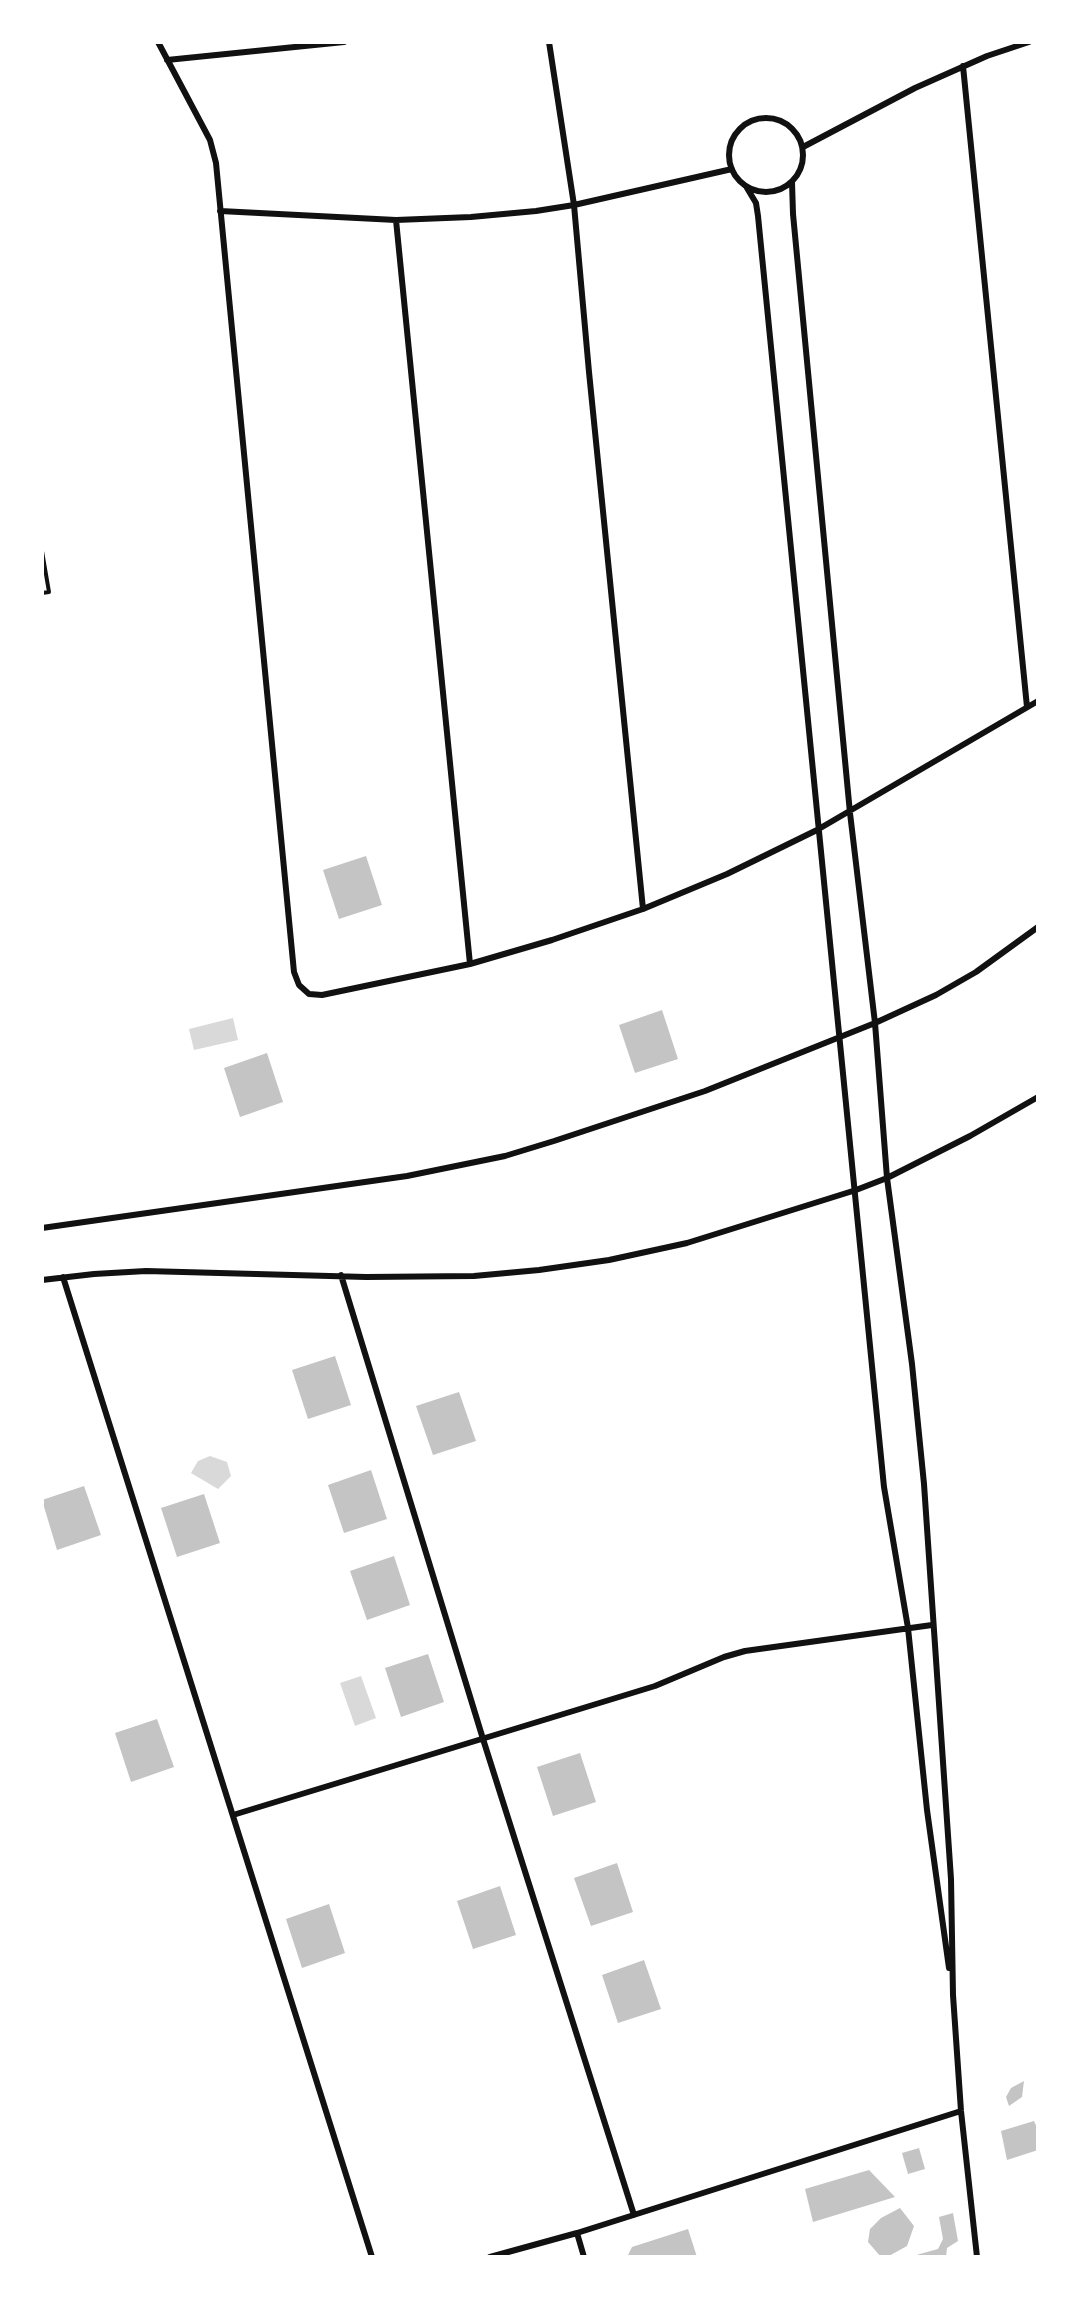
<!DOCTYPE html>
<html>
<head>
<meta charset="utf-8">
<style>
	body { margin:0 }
	#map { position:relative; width:1080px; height:2299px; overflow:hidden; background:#fff; font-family:"Source Sans 3",sans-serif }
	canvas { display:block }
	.frame { position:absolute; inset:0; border:44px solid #fff; pointer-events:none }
</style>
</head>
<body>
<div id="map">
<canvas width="1080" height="2299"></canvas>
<div class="frame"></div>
</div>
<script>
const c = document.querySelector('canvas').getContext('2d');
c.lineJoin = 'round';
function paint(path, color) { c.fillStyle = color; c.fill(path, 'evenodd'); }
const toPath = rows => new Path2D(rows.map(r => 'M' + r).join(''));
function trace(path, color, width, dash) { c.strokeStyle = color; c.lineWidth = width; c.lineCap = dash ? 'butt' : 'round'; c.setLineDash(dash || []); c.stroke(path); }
const water = toPath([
	[233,1018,238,1040,194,1050,189,1029],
	[210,1456,227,1462,231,1476,218,1489,191,1473,198,1461],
	[361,1676,376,1718,355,1726,340,1683]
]);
const building = toPath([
	[366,856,382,905,339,919,323,870],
	[662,1010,678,1059,635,1073,619,1025],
	[267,1053,283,1102,240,1117,224,1068],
	[335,1356,351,1405,308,1419,292,1370],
	[459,1392,476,1441,433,1455,416,1406],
	[371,1470,387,1519,344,1533,328,1485],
	[84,1486,101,1535,57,1550,42,1500],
	[204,1494,220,1543,177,1557,161,1508],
	[394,1556,410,1605,367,1620,350,1571],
	[428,1654,444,1702,401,1717,385,1668],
	[157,1719,174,1767,131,1782,115,1733],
	[580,1753,596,1802,553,1816,537,1767],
	[617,1863,633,1912,591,1926,574,1878],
	[500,1886,516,1935,473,1949,457,1901],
	[329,1904,345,1953,302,1968,286,1919],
	[644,1960,661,2009,618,2023,602,1975],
	[1024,2081,1022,2097,1009,2106,1006,2097,1011,2088],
	[1034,2121,1038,2130,1038,2150,1007,2160,1001,2131],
	[919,2148,925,2169,908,2174,902,2153],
	[869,2170,895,2197,813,2222,805,2189],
	[900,2208,914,2226,907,2246,887,2257,881,2257,868,2242,870,2229,881,2218],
	[953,2213,958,2241,947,2248,946,2257,909,2257,938,2249,943,2239,939,2217],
	[688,2229,697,2257,627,2257,632,2247]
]);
const service = toPath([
	[42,551,49,592,42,593]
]);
const minor = toPath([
	[158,42,210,140,216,163,294,972,299,985,309,994,322,995,470,964,552,940,643,909,727,874,817,830,1038,701],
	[549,42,574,205,589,372,643,909],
	[167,60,344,42],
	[963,66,1027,707],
	'729 155a37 37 0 1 1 74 0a37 37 0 1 1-74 0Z',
	[803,147,915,88,987,56,1029,42],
	[792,182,793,214,850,813,875,1023,887,1178,912,1364,924,1484,951,1879,953,1995,961,2111,977,2257],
	[747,188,756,203,758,216,884,1487,908,1628,927,1810,949,1968],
	[220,211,396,220,471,217,536,211,574,205,732,169],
	[396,220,470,964],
	[42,1228,407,1176,505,1156,554,1141,705,1091,875,1023,936,995,976,972,1038,927],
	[341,1275,483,1739,634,2215],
	[63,1277,372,2257],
	[42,1280,94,1274,146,1271,366,1277,474,1276,539,1270,609,1260,687,1243,856,1190,887,1178,970,1136,1038,1097],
	[233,1815,655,1686,724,1657,745,1651,932,1625],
	[577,2233,584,2257],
	[490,2257,577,2233,961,2111]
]);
paint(water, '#d9d9d9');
paint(building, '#c4c4c4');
trace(service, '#111', 4);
trace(minor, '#111', 6);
</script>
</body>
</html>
